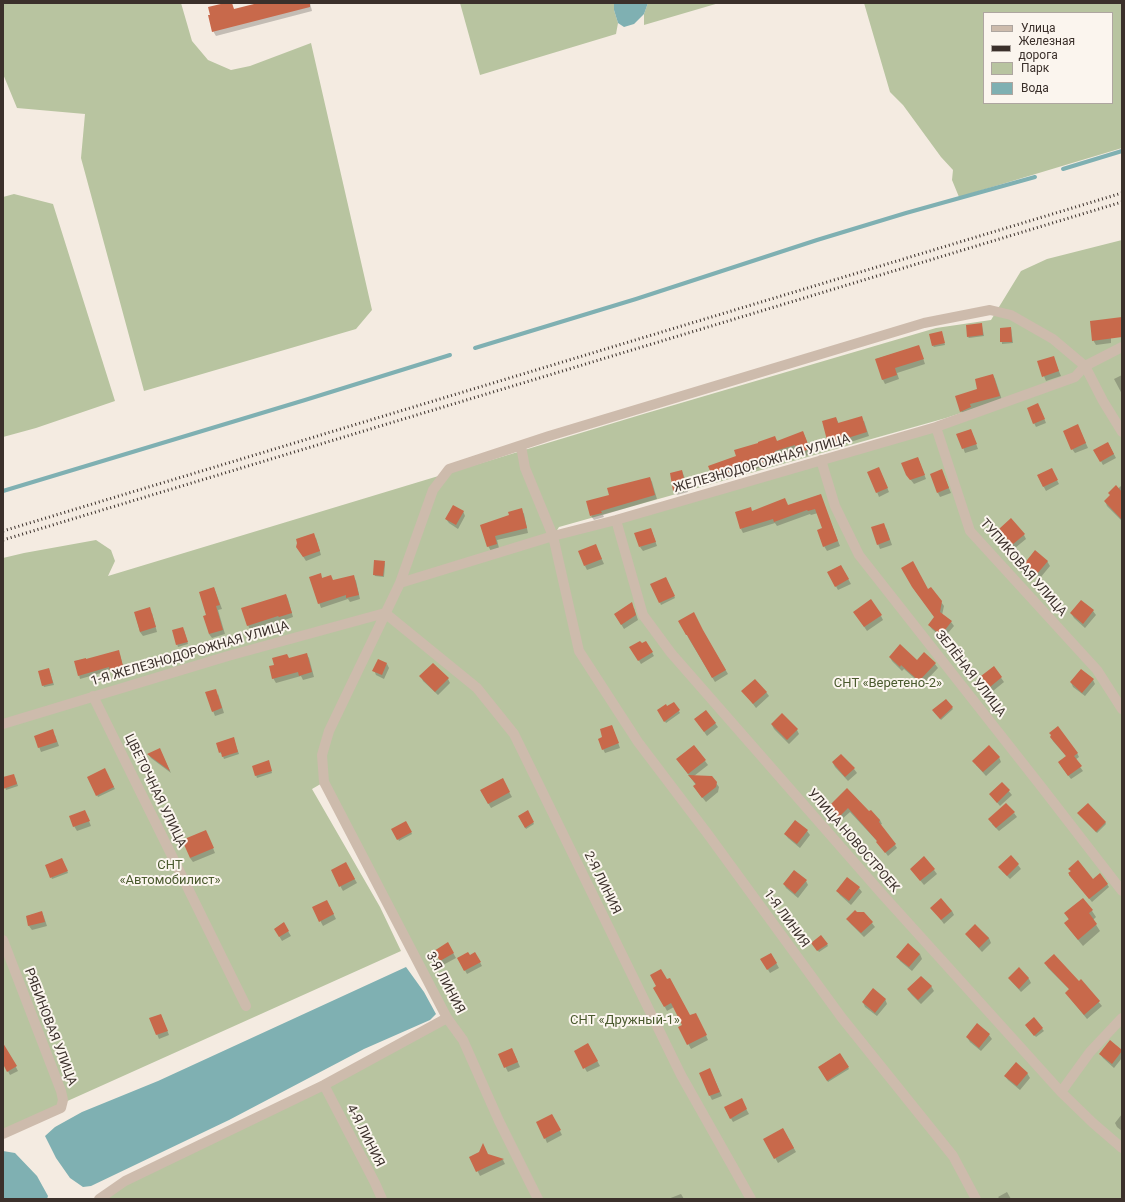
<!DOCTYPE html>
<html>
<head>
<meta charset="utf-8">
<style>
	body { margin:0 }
	#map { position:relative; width:1125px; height:1202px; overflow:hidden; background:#f4ebe1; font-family:Roboto,sans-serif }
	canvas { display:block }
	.frame { position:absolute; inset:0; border:4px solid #3b302b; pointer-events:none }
	.legend { position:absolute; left:983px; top:12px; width:130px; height:92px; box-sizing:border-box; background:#fbf5ee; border:1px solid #aea6a0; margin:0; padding:5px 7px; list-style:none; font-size:12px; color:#3b302b }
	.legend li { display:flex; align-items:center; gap:8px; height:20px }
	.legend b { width:20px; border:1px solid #aea6a0 }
</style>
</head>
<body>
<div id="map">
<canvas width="1125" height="1202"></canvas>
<div class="frame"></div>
<ul class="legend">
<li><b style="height:5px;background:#cdbbac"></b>Улица</li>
<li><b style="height:5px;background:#3b302b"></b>Железная дорога</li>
<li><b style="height:11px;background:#b8c4a0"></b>Парк</li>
<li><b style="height:11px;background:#7fb0b2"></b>Вода</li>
</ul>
</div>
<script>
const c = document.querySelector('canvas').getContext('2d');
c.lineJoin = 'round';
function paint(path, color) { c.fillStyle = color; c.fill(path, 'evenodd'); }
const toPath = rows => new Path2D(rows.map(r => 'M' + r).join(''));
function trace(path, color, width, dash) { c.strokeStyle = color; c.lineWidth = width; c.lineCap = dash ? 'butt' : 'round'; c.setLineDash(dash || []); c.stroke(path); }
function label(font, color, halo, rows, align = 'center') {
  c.font = font + ' Roboto,sans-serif'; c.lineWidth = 4; c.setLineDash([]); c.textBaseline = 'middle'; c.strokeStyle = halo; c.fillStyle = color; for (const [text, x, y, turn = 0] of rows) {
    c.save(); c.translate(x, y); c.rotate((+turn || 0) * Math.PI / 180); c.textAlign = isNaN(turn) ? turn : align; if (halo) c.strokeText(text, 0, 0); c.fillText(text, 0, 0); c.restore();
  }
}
const green = toPath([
	[3,3,181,3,192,41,208,60,231,70,250,66,311,43,372,310,356,329,144,391,81,158,85,114,17,108,3,74],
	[460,3,614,3,614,10,618,23,616,34,480,75],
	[648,3,719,3,644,25,644,14],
	[864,3,1122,3,1122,148,959,197,952,180,953,170,941,157,903,105,890,92],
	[984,13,1112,13,1112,103,984,103],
	[14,194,53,204,115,401,36,428,3,437,3,197],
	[1122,240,1122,1199,99,1199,447,1018,324,782,312,789,380,907,401,951,3,1130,3,558,24,553,96,540,111,550,115,561,108,576,640,415,936,328,991,320,1021,271,1047,259],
	[1072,376,936,427,554,535,559,527,946,418]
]);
const water = toPath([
	[614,3,648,3,644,14,634,24,624,27,618,23,614,10],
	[406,967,424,992,436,1014,430,1020,364,1049,229,1120,91,1186,83,1187,70,1178,56,1158,45,1136,55,1127,82,1112,158,1081],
	[3,1151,15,1153,37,1176,48,1196,47,1199,3,1199]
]);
const shadow = toPath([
	[229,3,231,3,234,10,262,3,310,3,312,11,216,36,213,31],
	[1122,318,1122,335,1111,338,1111,343,1096,345,1093,340],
	[982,326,984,336,969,338,968,337],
	[1011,328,1013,343,1002,344,1001,329],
	[942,334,945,345,934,347,933,346],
	[919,346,925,364,897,373,899,379,885,384,883,380,876,359],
	[1053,357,1061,376,1046,381,1038,362],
	[993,375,995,379,1002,400,963,415,961,411,979,389],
	[1122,375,1122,394,1114,379],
	[1040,408,1046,423,1036,427,1034,423],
	[836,418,839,424,864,421,869,436,832,448,829,444,823,422],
	[971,430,978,449,965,453,958,434],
	[1080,430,1088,448,1075,453,1072,449],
	[803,432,812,454,801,457,798,449,777,456,779,462,767,466,742,472,716,481,713,477,777,442],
	[1108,443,1116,458,1103,465,1095,450],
	[918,458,926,479,914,484,907,475],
	[1051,469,1059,484,1046,491,1038,476],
	[682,471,684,476,688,492,677,495,674,490],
	[942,471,951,493,940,497,938,493],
	[881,473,889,492,879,497,877,492],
	[650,478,652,482,657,499,603,515,604,517,594,520,591,516],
	[1122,485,1122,521,1107,506,1105,501],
	[820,495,840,546,827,551,824,546,824,529,818,513,811,515,810,514,777,526,775,523,743,533,741,529,752,512,788,506],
	[521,510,524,514,528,533,497,540,499,548,491,551,488,546,482,525,511,516],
	[463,511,465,516,458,529,449,523,446,519],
	[886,528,892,545,880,549,878,544],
	[651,529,657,546,643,551,640,547],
	[1000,529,1024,535,1026,539,1015,548],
	[316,538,321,555,306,561,297,547],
	[596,546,604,564,587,570,585,566],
	[1047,561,1050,566,1040,578,1028,568,1025,564],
	[384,562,385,564,384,577,375,576,374,574],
	[841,566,851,584,838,590,828,572],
	[902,568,941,602,944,606,942,615,951,622,954,626,943,639,932,629,929,625,935,617,916,592],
	[320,575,323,579,334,581,353,576,356,581,360,599,350,602,348,599,321,608,310,578],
	[666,578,675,598,661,605,652,584],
	[214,588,216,593,222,609,218,610,225,634,212,638,209,634,207,616],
	[286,595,288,599,293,617,282,621,281,620,250,630,248,625],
	[634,608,638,620,624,629,615,614],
	[1093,611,1096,615,1085,628,1074,618,1071,613],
	[135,613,152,613,157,632,143,636,140,632],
	[857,616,881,616,883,620,867,631],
	[680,621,705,635,728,674,715,682,689,639],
	[184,630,188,644,178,647,173,631],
	[646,642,654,656,641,664,631,647,642,645],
	[306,654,309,658,314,677,303,680,301,676,276,683,273,678,289,659],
	[924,654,935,664,938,668,922,685,904,669,902,671,892,661,890,657,917,661],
	[120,655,124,670,113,672,111,670,80,679,79,675,86,660],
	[387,664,389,668,384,679,376,675,374,670],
	[994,668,1004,682,993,691,985,681],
	[49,669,54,685,44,687,43,685],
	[421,676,448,679,450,683,438,695,423,681],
	[1093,680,1095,684,1085,696,1073,687,1071,682],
	[743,691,766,692,769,696,756,708],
	[218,694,224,713,215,716,213,711],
	[946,700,953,709,941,720,934,712],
	[674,703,680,713,666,723,658,710,667,708],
	[698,723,715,723,718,727,707,736],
	[772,725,797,730,799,734,789,744,774,729],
	[612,726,620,748,605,753,603,749,604,738],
	[55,735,59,746,41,752,35,736],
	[1052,736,1077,753,1079,757,1075,760,1083,771,1071,779,1061,766,1067,757,1053,741,1051,737],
	[234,740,239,754,224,759,222,754,221,754,220,752],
	[148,754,162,754,171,773,151,758],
	[999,757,1001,762,986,776,976,765],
	[677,759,705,761,708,765,694,776,716,783,719,787,718,792,706,802,697,791,696,785],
	[269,763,272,773,257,778,253,767],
	[833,763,854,769,857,773,848,781,835,767],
	[105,770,115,789,98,797,88,778],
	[15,777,18,786,6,790,3,782,3,779],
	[502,779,512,797,491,808,481,791],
	[1002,783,1012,795,1000,806,990,794],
	[847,790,869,812,880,820,882,824,880,825,895,845,897,848,888,856,878,842,850,812,841,820,832,811,830,807],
	[527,812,534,824,526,829,519,816],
	[1014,813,1017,817,999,831,992,824],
	[1080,815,1105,822,1106,824,1097,833],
	[87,816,91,826,77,831,74,826],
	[406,822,412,834,399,841,393,829],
	[795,822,807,831,810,835,800,848,788,838,785,834],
	[208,836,215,853,193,862,190,858],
	[63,861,68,873,52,879,46,865],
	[346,864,357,883,343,891,332,871],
	[1018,865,1021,869,1010,879,1002,871],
	[911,869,934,870,937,874,924,885],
	[1070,869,1093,880,1107,884,1109,887,1092,902,1072,878,1070,875,1071,872],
	[806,881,808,885,798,898,786,888,784,884],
	[859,888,862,892,851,905,840,895,837,891],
	[1083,899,1092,911,1096,917,1093,920,1100,931,1083,946,1070,930,1066,923,1069,920,1065,913],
	[329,905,336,919,323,926,313,907],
	[932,908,952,911,954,915,944,924],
	[42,912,44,917,47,926,32,930,29,926,27,916],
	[857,913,864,913,875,927,864,937,850,923,847,919],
	[283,923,291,936,282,941,275,929],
	[975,925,989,938,991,943,982,952,969,938,966,934],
	[821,936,828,946,819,952,812,943],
	[448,944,456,958,443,965,435,951],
	[475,953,482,966,467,974,458,958,470,956],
	[771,954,779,968,770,973,762,960],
	[920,954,922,959,912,971,900,961,898,957],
	[1045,963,1079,982,1081,981,1102,1006,1087,1019,1069,997,1070,990,1048,968],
	[1019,969,1029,979,1031,983,1021,992,1012,982,1009,978],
	[931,986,934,991,921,1004,911,994,908,990],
	[655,988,690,1017,698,1018,708,1040,691,1049,679,1027,683,1025,674,1007,667,1011],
	[885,999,887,1004,877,1016,865,1007,863,1002],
	[161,1015,169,1035,159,1039,151,1019],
	[1034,1019,1044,1031,1036,1037,1027,1027],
	[989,1035,992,1039,981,1051,970,1042,967,1037],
	[588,1044,600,1066,587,1072,575,1051],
	[1122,1051,1122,1058,1114,1068,1103,1058,1100,1054],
	[514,1053,520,1067,508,1072,499,1055],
	[840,1054,849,1069,828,1082,819,1067],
	[10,1056,18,1071,10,1075,3,1062,3,1060],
	[1027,1073,1030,1078,1020,1090,1008,1080,1005,1076],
	[712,1074,722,1096,712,1100,710,1096],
	[741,1100,749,1114,733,1122,725,1108],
	[1122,1114,1122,1131,1117,1127,1115,1123],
	[552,1115,562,1135,547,1143,545,1138],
	[783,1129,796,1152,778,1163,765,1140],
	[488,1155,503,1160,505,1164,480,1176,471,1158],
	[1007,1192,1011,1199,1000,1199,998,1197],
	[681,1194,684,1199,668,1199]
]);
const stream = toPath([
	[1063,169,1122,151],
	[475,348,636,299,817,240,906,213,1035,177],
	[3,491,305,400,450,355]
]);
const building = toPath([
	[225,3,232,3,234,9,258,3,310,3,310,7,212,32,208,15,210,15,208,7],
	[1122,317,1122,337,1092,341,1090,321],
	[982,323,983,335,967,337,966,325],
	[1011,327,1012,342,1000,342,1000,328],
	[942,331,945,343,932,346,929,334],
	[919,345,924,359,895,368,897,375,882,380,875,359],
	[1054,356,1059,371,1042,377,1037,361],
	[993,374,1000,396,970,404,971,407,960,412,955,396,977,389,975,379],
	[1038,403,1045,419,1033,424,1027,408],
	[862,416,867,432,828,444,822,421,836,417,838,423],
	[1078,424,1086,443,1071,450,1063,431],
	[971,429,977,444,962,449,956,434],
	[803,431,810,449,798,453,795,445,775,451,777,458,764,462,739,468,713,478,708,466,736,456,734,450,758,443,758,442,775,436,777,441],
	[1108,442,1114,454,1100,462,1093,450],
	[918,457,925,475,910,480,906,475,901,463],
	[879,467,888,488,876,493,867,472],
	[1052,468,1058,480,1043,487,1037,475],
	[942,469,949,488,937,493,930,474],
	[682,470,686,488,673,491,670,473],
	[650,477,655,495,601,511,602,513,590,516,586,501,609,495,607,488],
	[1116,485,1122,492,1122,520,1104,501,1110,495,1108,493],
	[821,494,838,541,823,547,817,530,822,528,815,509,808,511,807,510,774,522,773,519,740,529,735,512,751,507,752,511,785,498,788,505],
	[453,505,464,511,456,525,445,519],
	[522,508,527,528,495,536,497,544,487,547,480,525,509,515,508,512],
	[1011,518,1025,534,1012,545,999,529],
	[884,523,890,540,877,545,871,527],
	[651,528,656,542,639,547,634,533],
	[314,533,320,551,303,557,296,547,297,543,296,539],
	[596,544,602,559,584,566,578,551],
	[1035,550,1048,561,1037,574,1024,564],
	[374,560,385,561,383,576,373,575],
	[913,561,928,589,931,587,942,601,940,612,952,621,941,635,928,625,934,617,912,587,901,568],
	[841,565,849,579,835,587,827,572],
	[321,573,322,578,331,575,333,580,354,575,359,595,346,598,346,595,318,604,309,577],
	[666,577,675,596,659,603,650,584],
	[214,587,220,605,216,606,223,630,209,634,203,616,206,615,199,592],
	[286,594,292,613,279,617,278,616,247,626,241,608],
	[871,599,882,615,864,627,853,612],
	[1081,600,1094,610,1083,624,1070,613],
	[632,602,636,615,621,625,614,614],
	[150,607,156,627,140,632,134,612],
	[694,612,703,630,726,670,712,678,687,635,686,635,678,621],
	[183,627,188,642,176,645,172,630],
	[640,641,642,643,646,641,653,652,638,661,629,647],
	[900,644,917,660,924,652,936,663,919,681,901,665,900,667,889,657],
	[119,650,123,666,110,670,109,667,78,676,74,661,86,658,86,659],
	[307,653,312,672,299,676,298,672,272,679,269,666,274,665,272,658,287,654,289,658],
	[378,659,387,663,382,675,372,671],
	[433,663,449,678,435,692,419,676],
	[994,666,1002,677,990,687,981,676],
	[49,668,53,683,42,686,38,671],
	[1081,669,1094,679,1082,693,1070,682],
	[755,679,767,692,753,704,741,691],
	[216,689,222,708,212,712,205,692],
	[946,699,953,707,940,719,932,710],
	[674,702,680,710,664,722,657,710,666,704,667,706],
	[706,710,716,723,704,732,694,719],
	[782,713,798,729,787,740,771,724],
	[612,725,619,743,602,750,598,739,602,737,600,729],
	[1058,726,1078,753,1074,756,1082,766,1068,776,1058,762,1066,756,1050,737,1051,735,1049,733],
	[53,729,57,742,38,748,34,736],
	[234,737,238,752,222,757,221,752,219,753,216,743],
	[694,745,706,760,688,774,676,759],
	[989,745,1000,757,983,772,972,761],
	[160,748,170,771,147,754],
	[841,754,855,768,845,777,832,762],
	[269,760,272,771,255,776,252,766],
	[105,768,114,787,96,796,87,777],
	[14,774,17,784,3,789,3,777],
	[688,775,712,776,717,782,716,787,702,798,693,786,696,784],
	[503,778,510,792,488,804,480,790],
	[1002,782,1010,790,997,803,989,794],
	[847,788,869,811,871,810,880,820,879,822,896,844,885,853,876,842,877,841,848,808,839,817,828,807],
	[1006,803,1015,812,996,828,988,819],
	[1088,803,1106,822,1096,832,1077,813],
	[85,810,90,821,73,827,69,816],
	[528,810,534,822,525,828,518,816],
	[795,820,808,830,797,844,784,834],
	[406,821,412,832,397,840,391,829],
	[206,830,214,848,190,858,182,840],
	[1011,855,1019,864,1007,876,998,867],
	[924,856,935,869,920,881,910,869],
	[62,858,68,871,50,878,45,865],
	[1078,860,1093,879,1100,873,1108,884,1089,899,1069,875,1069,874,1068,873,1071,871,1068,869],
	[346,862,355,879,339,887,331,870],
	[794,870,807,880,795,894,783,884],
	[847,877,860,887,849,901,836,891],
	[941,898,952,911,941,920,930,908],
	[1083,898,1093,910,1089,913,1097,924,1078,940,1064,923,1069,919,1064,913],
	[327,900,334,914,319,922,312,907],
	[855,910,857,912,864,912,873,922,861,933,846,919],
	[42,911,45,922,28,926,26,916],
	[284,922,289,931,279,937,274,929],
	[975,924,989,938,979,948,965,934],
	[821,935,828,944,817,951,811,943],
	[448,942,454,953,440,961,434,951],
	[908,943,920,954,909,967,896,957],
	[468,952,470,955,475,952,481,962,464,971,457,958],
	[771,953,777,963,767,970,760,959],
	[1054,954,1079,981,1081,979,1100,1001,1084,1015,1065,993,1069,989,1044,963],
	[1019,967,1029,978,1019,989,1008,978],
	[661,969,667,979,670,978,690,1015,696,1013,707,1035,687,1045,678,1027,682,1025,671,1003,664,1007,653,988,656,986,650,975],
	[921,976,932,986,918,1000,907,989],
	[873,988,886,999,875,1013,862,1002],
	[161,1014,168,1031,156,1035,149,1018],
	[1034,1017,1043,1028,1034,1036,1025,1025],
	[977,1023,990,1034,979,1048,966,1037],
	[1110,1040,1122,1050,1122,1051,1112,1064,1099,1054],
	[3,1043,17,1066,7,1072,3,1064],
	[588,1043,598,1061,583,1069,574,1051],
	[512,1048,518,1062,504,1068,498,1054],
	[840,1053,849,1067,827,1081,818,1067],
	[1016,1062,1028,1073,1017,1086,1004,1076],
	[710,1068,720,1092,709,1096,699,1073],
	[742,1098,747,1109,730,1119,724,1107],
	[552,1114,561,1130,544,1139,536,1122],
	[783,1128,794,1148,774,1159,763,1139],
	[483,1143,488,1154,504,1159,476,1172,469,1157,479,1152]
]);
const street = toPath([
	[936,427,970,531,1097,670,1122,709],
	[521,446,525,468,553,536,579,651,638,742,707,833,842,1018,953,1156,976,1199],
	[821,460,835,506,859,555,1040,785,1122,891],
	[616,520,643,615,671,653,882,894,1061,1092,1093,1123,1122,1148],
	[400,583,553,536,616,520,936,427,1075,377,1085,366,1122,347],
	[385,613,477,688,514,734,681,1075,751,1199],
	[93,696,246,1006],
	[3,724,228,656,385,613],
	[3,940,61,1091,63,1100,61,1108,3,1134],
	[324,1085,375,1183,382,1199],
	[1061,1092,1090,1052,1122,1018],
	[99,1199,125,1181,324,1085,447,1018],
	[538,1199,499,1121,463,1040,447,1018,324,782,322,755,329,731,400,583,433,490,449,469,549,436,924,323,990,310,1011,315,1053,339,1085,366,1103,401,1122,432]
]);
const rail = toPath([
	[3,531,1122,193],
	[3,540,1122,202]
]);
const streetNames = [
	["ЖЕЛЕЗНОДОРОЖНАЯ УЛИЦА",762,464,-16],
	["ТУПИКОВАЯ УЛИЦА",1023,568,49],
	["1-Я ЖЕЛЕЗНОДОРОЖНАЯ УЛИЦА",190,654,-16],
	["ЗЕЛЁНАЯ УЛИЦА",970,674,52],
	["ЦВЕТОЧНАЯ УЛИЦА",155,791,64],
	["УЛИЦА НОВОСТРОЕК",853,841,49],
	["2-Я ЛИНИЯ",602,883,64],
	["1-Я ЛИНИЯ",786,919,54],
	["3-Я ЛИНИЯ",445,983,62],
	["РЯБИНОВАЯ УЛИЦА",50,1027,69],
	["4-Я ЛИНИЯ",365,1136,63]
];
const parkNames = [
	["СНТ «Веретено-2»",888,684],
	["СНТ",170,866],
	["«Автомобилист»",170,881],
	["СНТ «Дружный-1»",625,1021]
];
paint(green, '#b8c4a0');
paint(water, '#7fb0b2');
paint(shadow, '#0003');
trace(stream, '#7fb0b2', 4);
paint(building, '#c8694b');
trace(street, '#cdbbac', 10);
trace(rail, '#3b302b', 3, [1, 3]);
label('13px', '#3b302b', '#fbf5ee', streetNames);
label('13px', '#4a5a2e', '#fbf5ee', parkNames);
</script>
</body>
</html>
